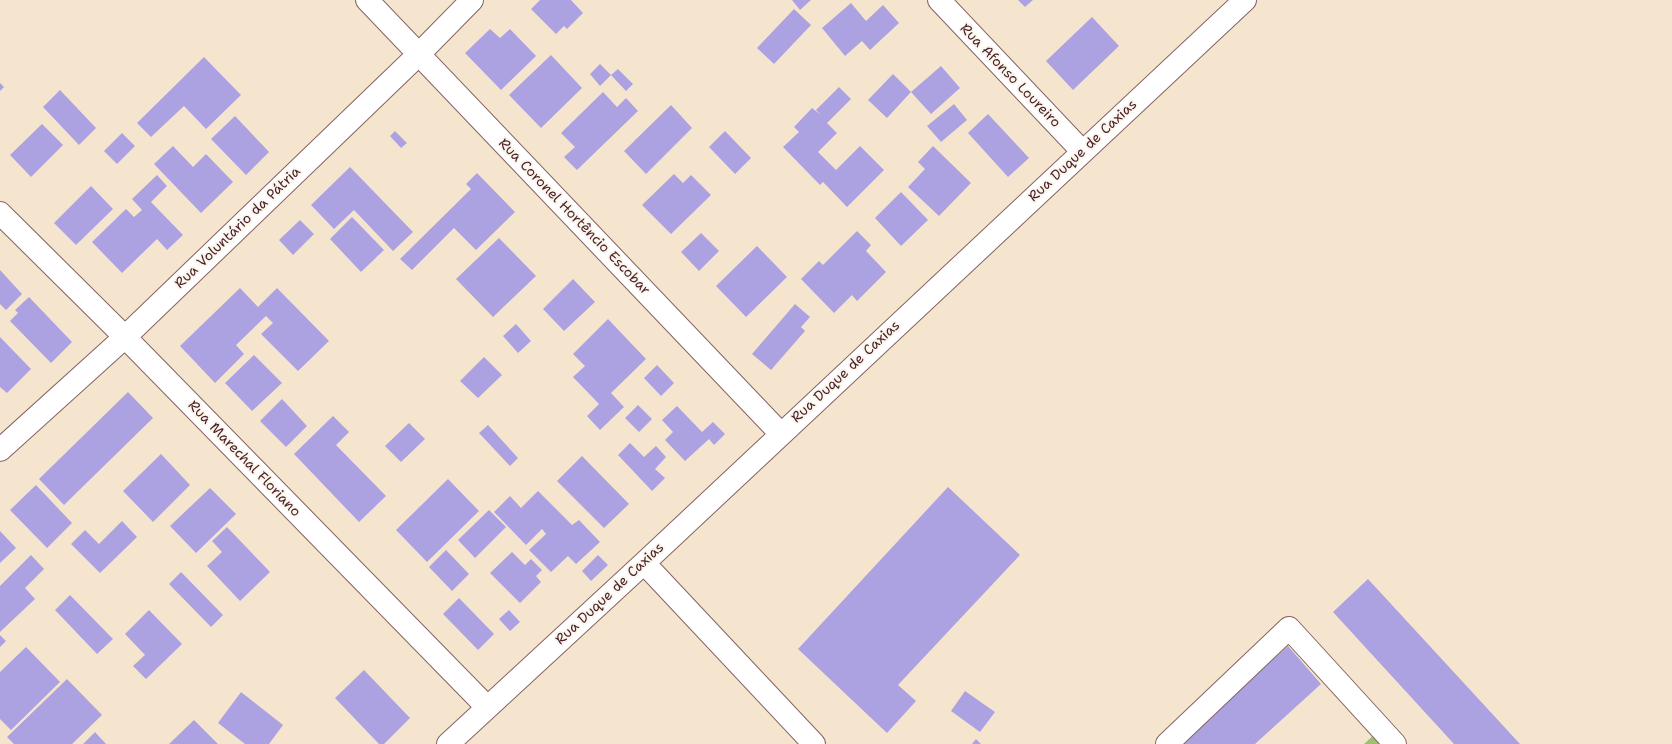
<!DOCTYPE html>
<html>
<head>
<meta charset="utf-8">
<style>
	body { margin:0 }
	canvas { display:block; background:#f5e5ce }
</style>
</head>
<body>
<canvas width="1672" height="744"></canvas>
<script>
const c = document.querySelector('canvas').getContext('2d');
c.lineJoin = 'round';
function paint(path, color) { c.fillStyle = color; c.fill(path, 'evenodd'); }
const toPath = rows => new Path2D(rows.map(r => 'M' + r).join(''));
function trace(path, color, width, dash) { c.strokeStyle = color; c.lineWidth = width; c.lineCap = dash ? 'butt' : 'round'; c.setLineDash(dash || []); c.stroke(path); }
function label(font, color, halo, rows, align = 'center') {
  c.font = font + ' "Shantell Sans",sans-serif'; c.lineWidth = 4; c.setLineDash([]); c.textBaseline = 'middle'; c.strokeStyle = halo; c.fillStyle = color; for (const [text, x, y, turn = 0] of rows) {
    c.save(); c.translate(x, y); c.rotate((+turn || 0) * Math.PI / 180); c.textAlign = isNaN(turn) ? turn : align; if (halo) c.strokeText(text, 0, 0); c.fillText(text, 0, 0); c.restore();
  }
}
const green = toPath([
	[1377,732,1388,744,1364,744]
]);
const building = toPath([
	[540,0,571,0,583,13,567,29,564,26,556,34,531,9],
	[792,0,811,0,800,10],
	[1018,0,1033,0,1025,7],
	[851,3,866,21,883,5,899,23,870,50,862,41,845,56,822,28],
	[794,9,811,25,774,64,757,48],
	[1092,17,1119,46,1073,90,1046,61],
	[490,29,500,38,510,29,536,56,501,90,465,53],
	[551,55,582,88,541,128,509,95],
	[204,57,241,95,206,129,184,106,151,137,137,123],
	[600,64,611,75,600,86,590,74],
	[941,66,960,88,931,114,911,92],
	[618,69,633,84,626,91,611,75],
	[893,74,911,92,887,118,868,100],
	[0,83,4,87,0,91],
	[839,87,851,99,827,123,837,133,818,152,836,170,860,146,884,170,847,207,823,182,820,185,783,147,799,132,794,127,812,108,821,115,816,110],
	[60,90,96,128,79,145,43,107],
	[603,92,617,107,626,98,638,111,577,170,564,157,575,147,561,133],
	[954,104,967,120,941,142,927,126],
	[671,105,692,128,646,174,624,151],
	[988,114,1029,158,1008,177,968,133],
	[235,116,269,152,246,175,211,139],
	[42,124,63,145,31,177,10,155],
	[395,131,407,143,401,148,390,136],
	[725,131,751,158,735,174,709,147],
	[122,133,135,146,117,164,104,151],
	[173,146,193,167,206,154,233,182,201,213,154,164],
	[933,146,971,183,939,216,908,187,925,169,918,162],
	[350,167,413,232,393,251,354,210,334,229,311,205],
	[477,173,515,212,476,250,454,228,412,270,400,259,471,189,466,184],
	[674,174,683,183,691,175,711,195,671,234,642,205],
	[157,175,167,186,151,202,183,235,167,250,157,239,122,273,92,242,126,209,134,217,142,210,132,199],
	[91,186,113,209,76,245,54,223],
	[901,192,928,220,901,246,875,218],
	[352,217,384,250,361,272,330,239],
	[300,220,314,234,293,255,279,240],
	[857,231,871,245,866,251,886,272,857,301,852,295,834,313,801,279,819,261,823,265],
	[701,233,719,251,699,271,681,252],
	[499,238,536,276,493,317,456,279],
	[757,246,787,277,746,317,716,286],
	[0,270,22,294,6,310,0,304],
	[573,279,595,302,564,331,543,309],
	[240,288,258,307,277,288,329,341,298,371,261,334,273,323,266,316,236,345,244,354,215,383,180,346],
	[29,297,72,342,51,363,10,321,18,313,15,310],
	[795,304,810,317,801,327,805,331,771,370,752,354],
	[608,319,646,359,611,393,624,407,600,430,587,416,599,404,573,377,585,366,573,354],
	[516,324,531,341,518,353,503,336],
	[0,337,31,369,7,393,0,387],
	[254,355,282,383,252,411,225,383],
	[484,357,502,375,478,398,460,381],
	[657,365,674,383,661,396,644,378],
	[128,392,153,418,64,505,39,479],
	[282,399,307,426,286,447,260,421],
	[638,405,652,419,639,432,625,418],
	[677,406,702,432,713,422,725,434,714,445,709,439,685,461,665,440,673,432,662,420],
	[333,416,349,432,336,445,386,496,359,522,294,454],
	[409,423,425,439,401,462,385,446],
	[488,425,518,458,510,466,479,433],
	[630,443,644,457,656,446,666,457,655,469,665,478,652,491,618,455],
	[161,454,190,485,153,522,123,491],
	[582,456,629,504,604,528,557,481],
	[448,479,479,511,427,562,396,530],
	[36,485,72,523,47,548,10,510],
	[948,487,1020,555,898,685,916,701,887,733,798,649],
	[210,488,236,514,196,553,170,526],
	[538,491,572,525,579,520,600,542,576,564,568,556,551,572,529,550,546,534,542,529,526,545,494,512,510,496,521,508],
	[489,510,506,527,475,558,458,540],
	[122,521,137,537,100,573,71,544,85,530,99,544],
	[227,527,270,572,240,601,207,566,222,552,212,541],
	[0,531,16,548,0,563],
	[446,550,469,574,452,591,429,567],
	[512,552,525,565,531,559,542,570,536,576,541,582,520,603,490,573],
	[31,555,44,569,25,588,35,599,0,632,0,586],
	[598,555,608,565,591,581,582,571],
	[181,572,223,615,211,627,169,584],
	[1368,579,1520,744,1454,744,1333,612],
	[70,595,113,639,97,654,55,610],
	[459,598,494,634,478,650,443,614],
	[149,610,182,644,146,679,133,666,145,655,125,634],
	[509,610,520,622,510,631,499,619],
	[0,635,6,641,0,647],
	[1288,646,1321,684,1255,744,1179,744],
	[26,647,60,682,11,730,0,719,0,672],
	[364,670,410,718,384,744,379,744,335,698],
	[67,679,102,715,72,744,14,744,7,737],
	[965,691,995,712,980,732,951,711],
	[241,692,283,725,269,744,245,744,218,723],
	[194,720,218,744,169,744],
	[95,732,106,744,83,744],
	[976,739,981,744,972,744]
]);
const minor = toPath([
	[367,0,781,434],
	[939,0,1082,151],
	[0,213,125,337,487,707],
	[0,450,125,337,419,54,472,0],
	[644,563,814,744],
	[448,744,644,563,1245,0],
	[1167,744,1289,628,1395,744]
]);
const streetNames = [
	["Rua Afonso Loureiro",1010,76,46],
	["Rua Duque de Caxias",1083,151,-43],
	["Rua Coronel Hortêncio Escobar",574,217,46],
	["Rua Voluntário da Pátria",238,228,-44],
	["Rua Duque de Caxias",846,372,-43],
	["Rua Marechal Floriano",244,459,46],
	["Rua Duque de Caxias",610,594,-43]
];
paint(green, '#9dc26d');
paint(building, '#aca2e1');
trace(minor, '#866464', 24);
trace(minor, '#fff', 22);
label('14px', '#4a1f2b', '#fbf7ec', streetNames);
</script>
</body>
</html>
